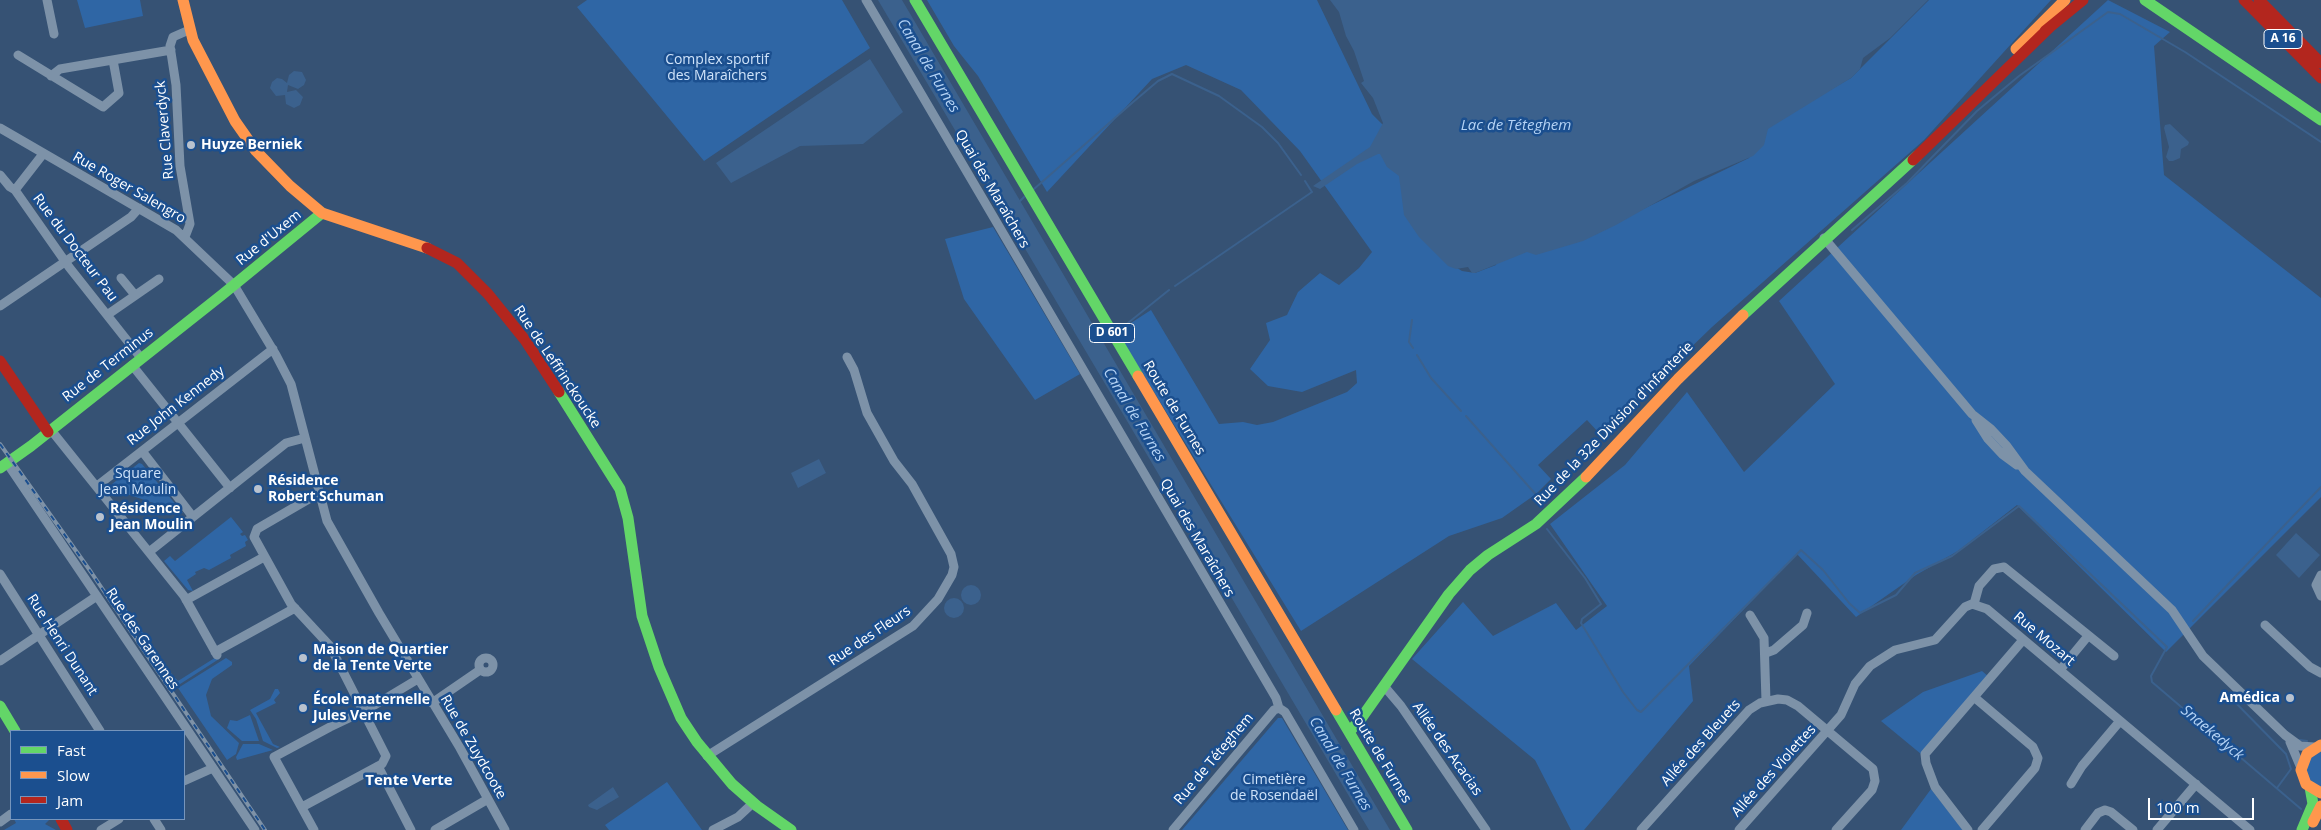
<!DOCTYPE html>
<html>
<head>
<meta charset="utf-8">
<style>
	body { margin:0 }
	#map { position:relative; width:2321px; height:830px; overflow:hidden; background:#365274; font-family:"Open Sans",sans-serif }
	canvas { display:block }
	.legend { position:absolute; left:10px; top:730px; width:175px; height:90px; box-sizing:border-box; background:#1b4f8f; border:1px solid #7695bc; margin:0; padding:6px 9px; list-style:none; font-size:15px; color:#fff }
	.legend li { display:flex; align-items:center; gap:10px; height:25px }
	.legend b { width:25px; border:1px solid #7695bc }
	.scale { position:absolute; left:2148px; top:798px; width:106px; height:22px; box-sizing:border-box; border:2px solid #fff; border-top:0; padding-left:6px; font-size:15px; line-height:18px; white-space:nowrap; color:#fff; -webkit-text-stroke:4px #1b4f8f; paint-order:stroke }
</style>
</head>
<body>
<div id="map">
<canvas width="2321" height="830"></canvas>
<ul class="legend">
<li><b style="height:6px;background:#63d668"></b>Fast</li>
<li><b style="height:6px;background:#ff974d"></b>Slow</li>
<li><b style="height:6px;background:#b3261e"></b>Jam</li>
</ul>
<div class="scale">100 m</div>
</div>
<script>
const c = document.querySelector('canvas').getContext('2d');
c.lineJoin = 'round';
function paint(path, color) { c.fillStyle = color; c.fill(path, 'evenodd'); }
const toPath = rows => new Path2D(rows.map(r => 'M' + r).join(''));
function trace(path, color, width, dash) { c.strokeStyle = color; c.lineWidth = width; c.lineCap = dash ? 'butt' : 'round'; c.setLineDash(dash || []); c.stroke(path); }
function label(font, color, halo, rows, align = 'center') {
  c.font = font + ' "Open Sans",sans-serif'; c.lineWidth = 5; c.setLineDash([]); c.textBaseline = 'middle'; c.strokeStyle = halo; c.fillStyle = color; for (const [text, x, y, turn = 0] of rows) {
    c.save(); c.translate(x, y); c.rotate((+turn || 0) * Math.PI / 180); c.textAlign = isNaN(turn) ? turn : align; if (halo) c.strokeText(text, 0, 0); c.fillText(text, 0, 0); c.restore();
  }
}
const green = toPath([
	[77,0,140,0,143,16,85,28],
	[587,0,842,0,870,48,704,161,577,7],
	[927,0,1317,0,1372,114,1387,129,1446,261,1462,271,1475,273,1496,265,1505,217,1575,242,1749,158,1763,128,1851,78,1929,0,2051,0,1924,140,1712,327,1611,425,1598,432,1587,420,1538,465,1551,479,1536,494,1502,518,1449,536,1301,631,1117,332,1151,310,1219,424,1243,422,1257,425,1273,422,1347,392,1357,383,1356,370,1302,392,1268,386,1250,369,1270,340,1266,323,1287,315,1298,292,1320,273,1339,285,1359,268,1372,252,1300,151,1241,90,1186,65,1152,79,1047,192,978,76,954,46],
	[2108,0,2170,32,2154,46,2164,175,2321,298,2321,497,2166,652,2017,505,1958,551,1916,575,1856,617,1797,554,1689,666,1693,701,1584,830,1571,830,1535,760,1412,659,1463,602,1493,636,1556,603,1576,630,1607,606,1550,524,1625,465,1687,392,1744,472,1835,384,1779,301],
	[993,227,1080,374,1035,400,964,299,945,239],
	[139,463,142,464,183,513,112,489,112,484],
	[231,517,243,532,240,534,242,536,245,535,248,540,245,542,246,546,230,555,231,558,209,570,204,568,195,572,196,574,187,580,193,591,188,590,164,561,170,556,175,561],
	[125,607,171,673,178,681,221,654,219,659,177,686,124,608],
	[226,658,232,662,232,665,212,679,206,695,211,716,239,743,236,754,227,760,178,688],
	[1982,671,1989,677,1921,754,1881,721,1923,692],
	[275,689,278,689,280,693,274,700,276,703,256,713,273,744,280,747,277,748,263,741,256,719,250,710,270,699],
	[250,715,259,741,242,741,227,728,230,720,237,721],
	[1278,718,1282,718,1348,830,1182,830],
	[243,744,259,744,273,750,237,760,236,757],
	[2321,749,2321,789,2316,787,2307,777,2306,764,2317,750],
	[667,782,702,830,609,830,605,825],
	[1931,789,1963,830,1901,830],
	[14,819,50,819,45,824,56,830,4,830,16,823]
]);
const water = toPath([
	[878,0,902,0,1390,830,1369,830],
	[1330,0,1928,0,1890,38,1863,58,1860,69,1851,78,1768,129,1764,145,1753,156,1694,181,1616,225,1583,241,1536,255,1527,252,1475,273,1472,273,1468,267,1456,269,1448,266,1419,237,1404,215,1399,176,1387,167,1380,154,1378,154,1357,164,1320,189,1313,186,1370,147,1383,123,1373,98,1361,83,1364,81,1354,51,1346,36,1339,12],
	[870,59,903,112,863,144,800,146,731,183,716,163],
	[294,71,302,72,306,80,304,85,298,89,288,85,287,92,296,90,303,97,300,105,294,108,286,104,285,95,276,96,270,88,272,82,277,78,282,79,287,83,289,75],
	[2170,124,2189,142,2188,145,2181,149,2180,158,2173,161,2169,161,2166,157,2169,147,2164,128,2165,125],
	[819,459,826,473,798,488,791,473],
	[2296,533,2320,555,2299,578,2276,555],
	'961 595a10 10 0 1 1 20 0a10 10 0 1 1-20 0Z',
	'944 608a10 10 0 1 1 20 0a10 10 0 1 1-20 0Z',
	[613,787,619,797,597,810,589,807,588,805]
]);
const stream = toPath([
	[1034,189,1132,103,1158,81,1172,74,1219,96,1262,127,1278,143,1301,175],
	[1019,202,1024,197],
	[1852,230,1907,183,1977,111,2019,76,2108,12,2120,14,2185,52,2321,142],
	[1175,286,1312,192,1305,181],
	[1412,320,1409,342,1413,348],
	[1118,331,1169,290],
	[1102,344,1108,339],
	[1417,355,1431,378,1461,411],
	[1466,416,1539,498],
	[1547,529,1585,578,1601,604,1582,619,1581,623,1623,692,1637,710,1641,712,1801,550,1823,570,1849,603,1860,613,1896,595,1915,573,1952,556,2019,506,2167,647,2151,676,2152,682,2301,809],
	[2193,621,2321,487],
	[2229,696,2286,754,2291,769,2277,788],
	[2298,741,2300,740,2307,741]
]);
const street = toPath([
	[47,0,54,34],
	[866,0,1276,698,1279,708,1285,712,1354,830],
	[18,55,103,107,119,93,113,60],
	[51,76,60,69,171,50],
	[0,128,176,230,234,285,276,355,291,384,327,521,379,613,460,748,505,830],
	[43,154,15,190,69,267,141,358],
	[0,175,10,187,15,190],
	[185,237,190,224,180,166,176,85,170,46,173,37,189,30],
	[1824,238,1972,414,1991,429,2006,445,2025,471,2172,610,2203,656,2285,735,2300,746,2314,747],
	[121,278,135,295],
	[0,306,131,217,139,208],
	[107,315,159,279],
	[132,365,230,488],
	[1976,420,1988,439,2002,454,2017,465],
	[51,430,184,596,217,655],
	[142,451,193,517],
	[7,463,255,830],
	[97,486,273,349],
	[149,552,286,443,305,438],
	[0,574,100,731],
	[2321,575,2316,585,2321,596],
	[186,600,264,557],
	[1974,604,1979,586,1994,569,2004,567,2114,656],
	[1750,615,1764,638,1766,701],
	[2265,625,2310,667,2321,673],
	[215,652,295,608],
	[1766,653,1774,650,1803,625,1807,613],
	'479 665a7 7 0 1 1 14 0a7 7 0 1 1-14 0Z',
	[0,661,97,596],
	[2060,670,2088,636],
	[1384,686,1401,706,1486,830],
	[1974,697,2033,747,2038,758,2035,768,1982,830],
	[432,703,480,670],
	[2290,742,2301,768],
	[707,756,913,626,938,599,952,575,954,567,951,554,912,484,894,461,867,413,854,370,847,357],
	[378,766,411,830],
	[184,781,213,768],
	[2071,784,2082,766,2120,721],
	[302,807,382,764,386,756,330,646,291,604,254,537,257,529,319,493],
	[154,819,161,830],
	[0,822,11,814],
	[101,830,119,819],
	[314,830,274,757,330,727,368,709,418,679],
	[435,830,488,799],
	[713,830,738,817,753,803],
	[1173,830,1274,710,1279,708],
	[1641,830,1749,710,1760,703,1778,699,1787,700,1798,706,1873,769,1875,781,1872,790,1836,830],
	[1739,830,1841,715,1855,684,1870,666,1895,650,1935,640,1965,607,1972,604,1987,609,2250,830],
	[1968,830,1935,787,1926,763,1925,754,2023,640],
	[2085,830,2098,813,2105,810,2111,812,2133,830],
	[2157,830,2196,784]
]);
const fast = toPath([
	[915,0,1138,376],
	[2145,0,2321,120],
	[1743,315,1917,156],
	[559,392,620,489,628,518,642,616,659,667,681,718,697,742,732,784,757,806,791,830],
	[0,468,31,446,223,294,322,213],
	[0,706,15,731],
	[1336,710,1407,830],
	[1349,732,1360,720,1449,594,1470,570,1488,555,1536,524,1586,477],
	[2302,830,2313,804,2310,787]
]);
const slow = toPath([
	[183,0,193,40,235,121,256,151,290,186,322,213,427,248],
	[2016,49,2065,0],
	[1138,376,1336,710],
	[1586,477,1678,379,1743,315],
	[2321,745,2307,754,2301,770,2306,784,2321,793],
	[2313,822,2321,806]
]);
const jam = toPath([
	[2244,0,2321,78],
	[2259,0,2321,63],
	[2045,31,2083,0],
	[1913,160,2050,27],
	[427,248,457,263,488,294,525,340,559,392],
	[0,361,48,432],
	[61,819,67,830]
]);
const rail = toPath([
	[0,444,91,572,265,830]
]);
const markers = [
	[191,145,5,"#b9c2ce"],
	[258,489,5,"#b9c2ce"],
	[100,517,5,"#b9c2ce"],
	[303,658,5,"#b9c2ce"],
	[2290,698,5,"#b9c2ce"],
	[303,708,5,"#b9c2ce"]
];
const shields = [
	[2283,39,38],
	[1112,333,45]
];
const shieldNames = [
	["A 16",2283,39],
	["D 601",1112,333]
];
const parkNames = [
	["Complex sportif",717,60],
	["des Maraîchers",717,76],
	["Square",138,474],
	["Jean Moulin",138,490],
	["Cimetière",1274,780],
	["de Rosendaël",1274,796]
];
const streetNames = [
	["Rue Claverdyck",165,130,-95],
	["Rue Roger Salengro",129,188,30],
	["Quai des Maraîchers",992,189,60],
	["Rue d'Uxem",269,238,-39],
	["Rue du Docteur Pau",75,248,53],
	["Rue de Terminus",108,365,-38],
	["Rue de Leffrinckoucke",557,367,56],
	["Rue John Kennedy",176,406,-38],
	["Route de Furnes",1174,408,59],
	["Rue de la 32e Division d'Infanterie",1614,424,-46],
	["Quai des Maraîchers",1197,538,60],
	["Rue des Fleurs",870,636,-34],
	["Rue des Garennes",142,639,56],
	["Rue Mozart",2044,639,40],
	["Rue Henri Dunant",62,645,57],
	["Allée des Bleuets",1701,743,-48],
	["Rue de Zuydcoote",473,747,60],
	["Allée des Acacias",1447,749,55],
	["Route de Furnes",1380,756,59],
	["Rue de Téteghem",1214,759,-50],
	["Allée des Violettes",1774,771,-48]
];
const poiNames = [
	["Huyze Berniek",201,145],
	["Résidence",268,481],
	["Robert Schuman",268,497],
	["Résidence",110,509],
	["Jean Moulin",110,525],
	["Maison de Quartier",313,650],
	["de la Tente Verte",313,666],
	["Amédica",2280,698,"right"],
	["École maternelle",313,700],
	["Jules Verne",313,716]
];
const waterNames = [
	["Canal de Furnes",928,66,59],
	["Lac de Téteghem",1516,126],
	["Canal de Furnes",1134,415,59],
	["Snaekedyck",2212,733,40],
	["Canal de Furnes",1340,764,59]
];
const neighbourhoodNames = [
	["Tente Verte",409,781]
];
paint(green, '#2f66a5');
paint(water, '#3b618d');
trace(stream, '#3b618d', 2);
trace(street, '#7d92a8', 9);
trace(fast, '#63d668', 11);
trace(slow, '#ff974d', 11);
trace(jam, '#b3261e', 11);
trace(rail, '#7e92a7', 4);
trace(rail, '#1b4f8f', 2, [5.5]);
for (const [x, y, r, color] of markers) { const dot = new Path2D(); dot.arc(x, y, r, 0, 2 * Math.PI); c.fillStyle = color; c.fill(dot); trace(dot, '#1b4f8f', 2); }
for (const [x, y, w] of shields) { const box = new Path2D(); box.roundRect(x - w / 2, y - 9.5, w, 19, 4); c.fillStyle = '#1b4f8f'; c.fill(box); trace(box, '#fff', 1); }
label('bold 12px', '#fff', null, shieldNames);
label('14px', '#cfe3fa', '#1b4f8f', parkNames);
label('14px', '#fff', '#1b4f8f', streetNames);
label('bold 14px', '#fff', '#1b4f8f', poiNames, 'left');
label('italic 15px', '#b5d3f5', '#1b4f8f', waterNames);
label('bold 15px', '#fff', '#1b4f8f', neighbourhoodNames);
</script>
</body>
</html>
